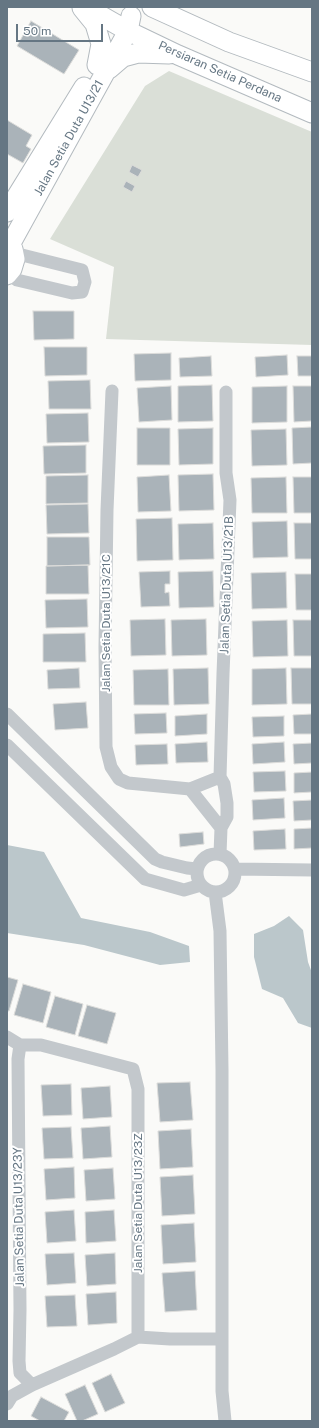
<!DOCTYPE html>
<html>
<head>
<meta charset="utf-8">
<style>
	body { margin:0 }
	#map { position:relative; width:319px; height:1428px; overflow:hidden; background:#fafaf8; font-family:"Public Sans",sans-serif }
	canvas { display:block }
	.frame { position:absolute; inset:0; border:8px solid #657683; pointer-events:none }
	.scale { position:absolute; left:16px; top:24px; width:87px; height:18px; box-sizing:border-box; border:2px solid #657683; border-top:0; padding-left:5px; font-size:12px; line-height:14px; white-space:nowrap; color:#657683; -webkit-text-stroke:3px #fff; paint-order:stroke }
</style>
</head>
<body>
<div id="map">
<canvas width="319" height="1428"></canvas>
<div class="frame"></div>
<div class="scale">50 m</div>
</div>
<script>
const c = document.querySelector('canvas').getContext('2d');
c.lineJoin = 'round';
function paint(path, color) { c.fillStyle = color; c.fill(path, 'evenodd'); }
const toPath = rows => new Path2D(rows.map(r => 'M' + r).join(''));
function trace(path, color, width, dash) { c.strokeStyle = color; c.lineWidth = width; c.lineCap = dash ? 'butt' : 'round'; c.setLineDash(dash || []); c.stroke(path); }
function label(font, color, halo, rows, align = 'center') {
  c.font = font + ' "Public Sans",sans-serif'; c.lineWidth = 4; c.setLineDash([]); c.textBaseline = 'middle'; c.strokeStyle = halo; c.fillStyle = color; for (const [text, x, y, turn = 0] of rows) {
    c.save(); c.translate(x, y); c.rotate((+turn || 0) * Math.PI / 180); c.textAlign = isNaN(turn) ? turn : align; if (halo) c.strokeText(text, 0, 0); c.fillText(text, 0, 0); c.restore();
  }
}
const green = toPath([
	[169,71,312,132,312,345,106,339,114,267,50,239,145,86]
]);
const water = toPath([
	[7,845,44,852,81,918,150,932,189,946,190,962,160,965,84,945,7,933],
	[289,916,303,930,308,962,312,973,312,1028,298,1023,283,998,262,989,254,957,254,934,274,926]
]);
const building = toPath([
	[31,21,79,50,64,74,17,46,31,21],
	[7,120,32,135,26,146,31,149,23,163,7,154,7,120],
	[132,165,142,170,138,177,129,172,132,165],
	[126,181,135,186,132,192,123,187,126,181],
	[33,311,74,311,74,339,34,340,33,311],
	[44,347,87,347,87,375,45,376,44,347],
	[171,353,171,380,135,381,134,354,171,353],
	[287,355,288,375,256,377,255,357,287,355],
	[211,356,212,376,180,377,179,358,211,356],
	[297,356,312,356,312,376,298,376,297,356],
	[90,380,91,409,49,409,48,381,90,380],
	[212,385,213,421,178,422,178,386,212,385],
	[171,386,172,420,139,422,137,388,171,386],
	[287,386,287,422,252,423,252,387,287,386],
	[293,386,312,386,312,421,294,422,293,386],
	[88,413,89,442,47,443,46,414,88,413],
	[312,427,312,463,293,464,292,428,312,427],
	[137,428,170,428,170,465,137,465,137,428],
	[213,428,213,464,179,465,178,429,213,428],
	[286,429,287,465,252,466,251,430,286,429],
	[86,445,86,473,44,474,43,446,86,445],
	[213,474,214,510,179,511,178,475,213,474],
	[88,475,88,503,46,504,46,476,88,475],
	[169,475,171,511,138,512,137,477,169,475],
	[286,477,287,513,252,513,251,478,286,477],
	[293,477,312,477,312,513,294,513,293,477],
	[88,504,89,533,47,534,46,505,88,504],
	[172,518,173,560,137,561,136,519,172,518],
	[287,521,288,557,253,558,252,522,287,521],
	[213,523,214,559,179,560,178,524,213,523],
	[294,523,312,523,312,559,295,559,294,523],
	[47,537,89,537,90,565,47,566,47,537],
	[88,565,89,594,46,594,46,566,88,565],
	[170,571,170,584,165,584,165,593,169,592,170,606,141,607,139,572,170,571],
	[213,571,214,607,179,608,178,572,213,571],
	[286,572,287,608,252,609,251,573,286,572],
	[295,574,312,574,312,610,296,610,295,574],
	[87,599,88,627,46,628,45,600,87,599],
	[165,619,166,655,131,656,130,620,165,619],
	[206,619,207,655,172,656,171,620,206,619],
	[287,620,288,656,253,657,252,621,287,620],
	[293,620,312,620,312,656,294,656,293,620],
	[85,633,86,662,43,662,43,634,85,633],
	[79,668,80,688,48,689,47,670,79,668],
	[208,668,209,704,174,705,173,669,208,668],
	[286,668,287,704,252,705,252,669,286,668],
	[291,668,312,668,312,704,292,704,291,668],
	[168,669,169,705,134,705,133,670,168,669],
	[86,702,88,728,55,730,53,704,86,702],
	[166,713,167,733,135,734,134,714,166,713],
	[207,714,207,734,175,736,175,716,207,714],
	[312,714,312,734,294,734,293,715,312,714],
	[284,716,284,736,253,737,252,717,284,716],
	[207,742,208,762,176,763,175,744,207,742],
	[284,742,285,762,253,764,252,744,284,742],
	[312,743,312,763,294,764,293,744,312,743],
	[167,744,168,764,136,765,135,745,167,744],
	[285,771,286,791,254,792,253,772,285,771],
	[312,772,312,792,294,793,294,773,312,772],
	[284,798,285,818,253,820,252,800,284,798],
	[312,800,312,820,294,821,293,801,312,800],
	[312,828,312,848,294,849,294,829,312,828],
	[285,829,286,849,254,850,253,831,285,829],
	[203,832,204,844,180,847,179,834,203,832],
	[7,977,18,980,9,1011,7,1011,7,977],
	[23,984,51,992,43,1023,14,1015,23,984],
	[55,996,83,1004,75,1035,46,1027,55,996],
	[87,1005,116,1013,107,1044,78,1036,87,1005],
	[190,1082,193,1120,160,1122,157,1083,190,1082],
	[71,1084,72,1115,43,1116,41,1085,71,1084],
	[110,1086,112,1117,83,1119,81,1088,110,1086],
	[110,1126,112,1157,83,1159,81,1128,110,1126],
	[71,1127,73,1158,44,1159,42,1128,71,1127],
	[191,1129,193,1167,160,1169,158,1131,191,1129],
	[74,1167,75,1198,46,1200,44,1169,74,1167],
	[113,1168,115,1199,86,1201,84,1170,113,1168],
	[193,1175,195,1214,162,1216,160,1177,193,1175],
	[74,1210,76,1241,47,1243,45,1212,74,1210],
	[114,1210,116,1241,86,1243,85,1212,114,1210],
	[194,1223,196,1262,163,1264,161,1225,194,1223],
	[74,1253,76,1283,47,1285,45,1254,74,1253],
	[115,1253,116,1284,87,1286,85,1255,115,1253],
	[195,1271,197,1310,165,1312,162,1273,195,1271],
	[116,1292,117,1323,88,1325,86,1294,116,1292],
	[75,1295,77,1326,47,1327,45,1296,75,1295],
	[111,1374,125,1403,105,1412,92,1383,111,1374],
	[85,1385,98,1414,82,1421,77,1421,65,1394,85,1385],
	[41,1397,69,1412,64,1421,40,1421,31,1416,41,1397]
]);
const minor = toPath([
	[9,274,17,280,72,293,82,292,85,282,82,270,14,253],
	[112,391,107,510,105,647,106,747,111,767,119,779,128,783,190,789,220,777],
	[7,714,155,859,162,862,187,868,197,869],
	[7,745,145,879,184,890,201,885],
	[190,789,221,828],
	'197 873a19 19 0 1 1 38 0a19 19 0 1 1-38 0Z',
	[220,854,221,828,227,817,227,803,224,784,220,777,223,674,230,500,226,473,226,392],
	[235,869,312,870],
	[215,892,220,931,222,1070,222,1391,225,1421],
	[7,1037,20,1045,41,1045,133,1069,138,1089,138,1337],
	[20,1045,18,1059,20,1310,19,1361,20,1373,32,1385],
	[7,1404,12,1396,32,1385,114,1349,138,1337,170,1339,222,1339]
]);
const secondary = toPath([
	[86,7,128,31,178,55,312,113],
	[152,7,229,42,312,72],
	[82,8,95,24,101,44,97,65],
	[109,69,123,57,138,53,169,54],
	[7,212,84,87],
	[7,242,13,249,15,259,12,269,7,275],
	[10,245,128,31,131,16]
]);
const streetNames = [
	["Persiaran Setia Perdana",220,72,24],
	["Jalan Setia Duta U13/21",69,138,-61],
	["Jalan Setia Duta U13/21B",227,585,-88],
	["Jalan Setia Duta U13/21C",106,623,-90],
	["Jalan Setia Duta U13/23Z",138,1203,-90],
	["Jalan Setia Duta U13/23Y",19,1217,-91]
];
paint(green, '#dadfd7');
paint(water, '#bbc7cb');
paint(building, '#aab3b9');
trace(building, '#dcdcda', 1);
trace(secondary, '#b3babf', 21);
trace(minor, '#c3c8cc', 13);
trace(secondary, '#fff', 19);
label('12px', '#657683', '#fff', streetNames);
</script>
</body>
</html>
